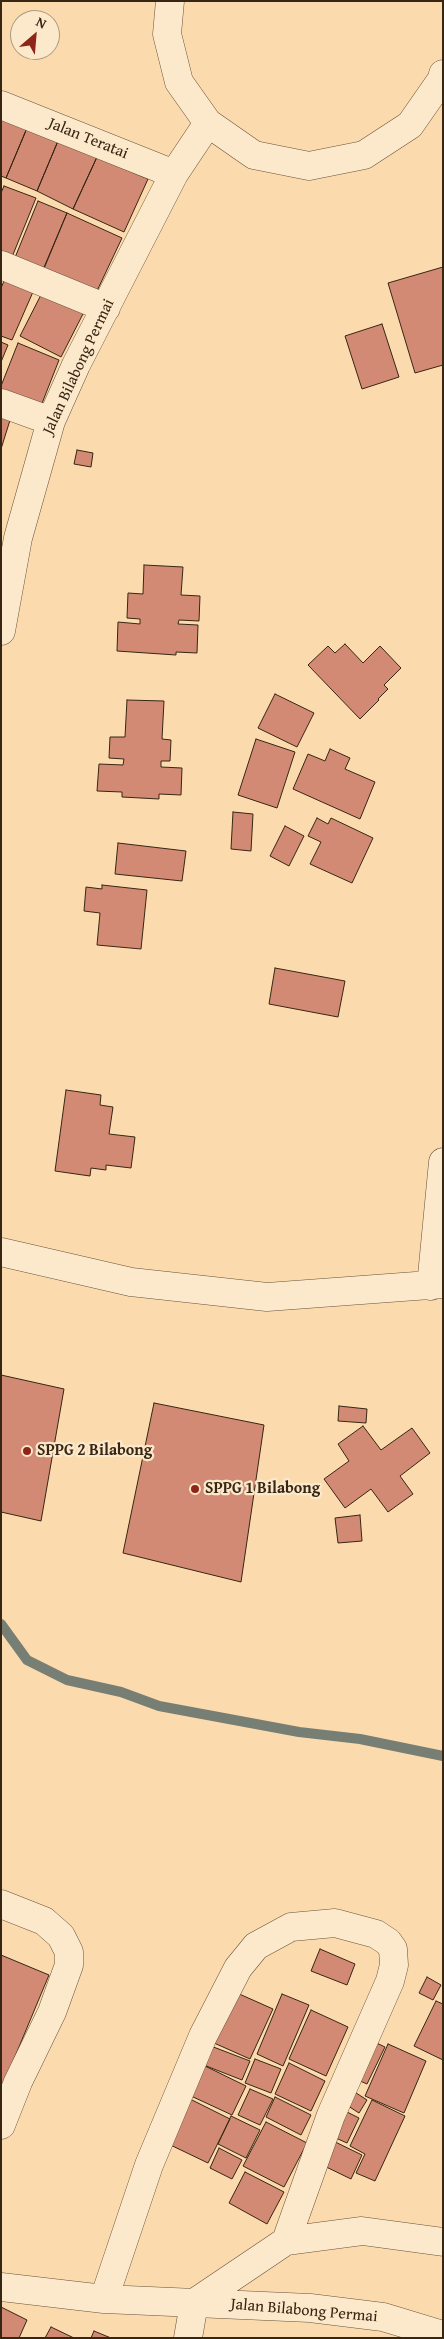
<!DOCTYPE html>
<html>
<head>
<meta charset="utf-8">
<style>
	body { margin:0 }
	#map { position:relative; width:444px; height:2339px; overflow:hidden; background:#fbdbae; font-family:"Gentium Book Plus",serif }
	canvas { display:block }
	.frame { position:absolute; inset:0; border:2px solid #372613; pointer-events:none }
	.north { position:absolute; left:10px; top:10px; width:50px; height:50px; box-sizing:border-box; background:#fce8ca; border:1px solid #ad9a81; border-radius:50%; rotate:27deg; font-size:14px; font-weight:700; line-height:20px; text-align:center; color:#372613 }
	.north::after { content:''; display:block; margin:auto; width:18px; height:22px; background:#8f2418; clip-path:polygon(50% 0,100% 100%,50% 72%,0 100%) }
</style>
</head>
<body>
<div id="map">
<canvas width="444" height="2339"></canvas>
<div class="frame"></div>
<div class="north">N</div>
</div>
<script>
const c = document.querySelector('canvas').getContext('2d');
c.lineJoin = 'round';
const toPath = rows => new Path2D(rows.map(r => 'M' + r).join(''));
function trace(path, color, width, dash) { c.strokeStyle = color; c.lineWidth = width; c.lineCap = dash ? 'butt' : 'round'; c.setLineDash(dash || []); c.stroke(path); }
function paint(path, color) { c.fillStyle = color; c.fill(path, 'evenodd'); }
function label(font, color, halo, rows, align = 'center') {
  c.font = font + ' "Gentium Book Plus",serif'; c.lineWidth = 4.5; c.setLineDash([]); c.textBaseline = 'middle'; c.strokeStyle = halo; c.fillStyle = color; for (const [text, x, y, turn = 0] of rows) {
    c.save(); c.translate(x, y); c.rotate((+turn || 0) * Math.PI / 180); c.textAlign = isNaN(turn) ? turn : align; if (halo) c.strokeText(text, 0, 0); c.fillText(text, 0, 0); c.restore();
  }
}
const stream = toPath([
	[1,1624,27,1660,67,1680,121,1692,159,1706,299,1732,360,1739,443,1756]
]);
const building = toPath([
	[1,118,27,128,6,178,1,176,1,118],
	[27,128,58,141,37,191,6,178,27,128],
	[58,141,97,157,73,209,37,191,58,141],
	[97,157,148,179,124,232,73,209,97,157],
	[4,186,36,198,12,257,1,253,1,193,4,186],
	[38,201,67,213,42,272,14,260,38,201],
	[67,213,122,238,96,293,43,271,67,213],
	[443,267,443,365,415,373,388,283,443,267],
	[7,274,36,285,12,340,1,336,1,288,7,274],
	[44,289,86,308,61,357,20,336,44,289],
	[382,324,399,377,362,389,345,336,382,324],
	[1,342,8,345,1,362,1,342],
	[18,343,59,360,39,411,1,396,1,386,18,343],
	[1,414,11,417,1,449,1,414],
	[77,450,93,453,91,467,74,464,77,450],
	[144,565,183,567,181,595,200,596,199,621,179,620,178,624,198,625,197,653,176,652,176,655,117,651,118,622,140,624,140,619,127,618,128,593,143,594,144,565],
	[345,644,363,663,380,646,401,668,384,685,388,689,378,699,379,700,360,719,308,665,328,646,335,653,345,644],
	[275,694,314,713,297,747,258,728,275,694],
	[127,700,164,701,162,739,171,740,170,761,161,761,161,767,182,768,181,795,159,794,159,799,122,797,122,792,97,791,99,764,123,765,124,759,109,758,110,737,125,737,127,700],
	[256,739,295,752,277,808,238,795,256,739],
	[330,749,350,758,345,769,375,782,360,819,293,789,308,754,325,761,330,749],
	[233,812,253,814,251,851,231,849,233,812],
	[317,818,328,824,331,818,373,838,352,883,310,864,321,842,308,836,317,818],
	[285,826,304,836,289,866,270,856,285,826],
	[118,843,186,851,182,881,115,874,118,843],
	[102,885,147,890,141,949,97,945,100,913,84,911,86,887,102,889,102,885],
	[275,968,345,981,338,1017,269,1004,275,968],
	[66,1090,101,1095,100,1105,113,1107,109,1134,135,1137,131,1168,106,1165,106,1170,91,1168,90,1176,55,1171,66,1090],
	[1,1375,64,1389,41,1521,1,1512,1,1375],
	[154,1403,264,1425,241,1582,123,1553,154,1403],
	[339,1406,367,1409,366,1423,338,1421,339,1406],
	[363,1426,381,1450,412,1428,430,1453,400,1476,413,1494,388,1512,371,1489,345,1508,324,1479,349,1461,338,1444,363,1426],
	[360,1515,362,1541,338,1543,335,1518,360,1515],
	[320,1949,355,1964,347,1985,311,1971,320,1949],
	[1,1955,49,1975,1,2090,1,1955],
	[427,1977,441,1985,433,2000,419,1993,427,1977],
	[237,1993,273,2009,250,2059,214,2043,237,1993],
	[282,1994,309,2005,283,2066,257,2054,282,1994],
	[436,2001,443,2004,443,2060,414,2046,436,2001],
	[311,2010,348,2027,326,2076,289,2059,311,2010],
	[370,2040,385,2047,367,2084,351,2077,370,2040],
	[203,2043,250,2061,242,2080,196,2062,203,2043],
	[388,2044,426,2061,404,2113,365,2096,388,2044],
	[255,2059,281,2069,271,2093,245,2083,255,2059],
	[289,2063,325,2081,311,2111,275,2094,289,2063],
	[205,2066,246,2086,232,2115,191,2096,205,2066],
	[250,2089,273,2099,260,2125,238,2115,250,2089],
	[350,2089,367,2100,359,2113,342,2102,350,2089],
	[182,2095,230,2119,208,2163,160,2140,182,2095],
	[275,2097,311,2115,301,2135,266,2117,275,2097],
	[372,2100,405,2116,375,2181,356,2173,365,2154,350,2146,372,2100],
	[339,2108,359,2118,347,2143,327,2134,339,2108],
	[231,2116,260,2130,246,2158,218,2144,231,2116],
	[266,2122,307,2143,284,2187,243,2166,266,2122],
	[327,2138,362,2155,351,2179,316,2162,327,2138],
	[219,2148,242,2160,232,2179,210,2168,219,2148],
	[245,2172,284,2192,267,2224,229,2203,245,2172],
	[1,2307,27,2320,19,2338,1,2338,1,2307],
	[51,2327,74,2338,45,2338,51,2327],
	[94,2331,111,2338,91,2338,94,2331]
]);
const street = toPath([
	[170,1,167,34,179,82,208,123,254,155,309,166,364,155,410,125,442,79,443,74],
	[1,105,174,174],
	[1,265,106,308],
	[1,403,51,421],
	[1,631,18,538,51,421,76,365,174,174,208,123],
	[1,1252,131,1282,267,1297,443,1284],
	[431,1286,443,1162],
	[1,1904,44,1921,61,1936,69,1952,69,1965,52,2012,18,2082,1,2125],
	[1,2287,104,2299,310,2308,383,2317,443,2335],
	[104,2299,149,2165,203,2036,238,1968,256,1946,291,1927,335,1923,376,1934,388,1942,393,1949,394,1965,390,1981,331,2115,286,2241],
	[188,2338,194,2303,286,2241,362,2231,443,2242]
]);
const markers = [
	[27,1451,5,"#8f2418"],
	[195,1489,5,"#8f2418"]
];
const streetNames = [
	["Jalan Teratai",88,139,22],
	["Jalan Bilabong Permai",79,367,-65],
	["Jalan Bilabong Permai",304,2311,5]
];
const poiNames = [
	["SPPG 2 Bilabong",37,1451],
	["SPPG 1 Bilabong",205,1489]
];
trace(stream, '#777e73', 10);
paint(building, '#d28a74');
trace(building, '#372613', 1);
trace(street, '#68533a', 29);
trace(street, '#fce8ca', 28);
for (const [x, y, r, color] of markers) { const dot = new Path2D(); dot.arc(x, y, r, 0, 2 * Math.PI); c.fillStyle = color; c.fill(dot); trace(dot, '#fce8ca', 2); }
label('16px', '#372613', '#fce8ca', streetNames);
label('bold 16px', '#372613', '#fce8ca', poiNames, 'left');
</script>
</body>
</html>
